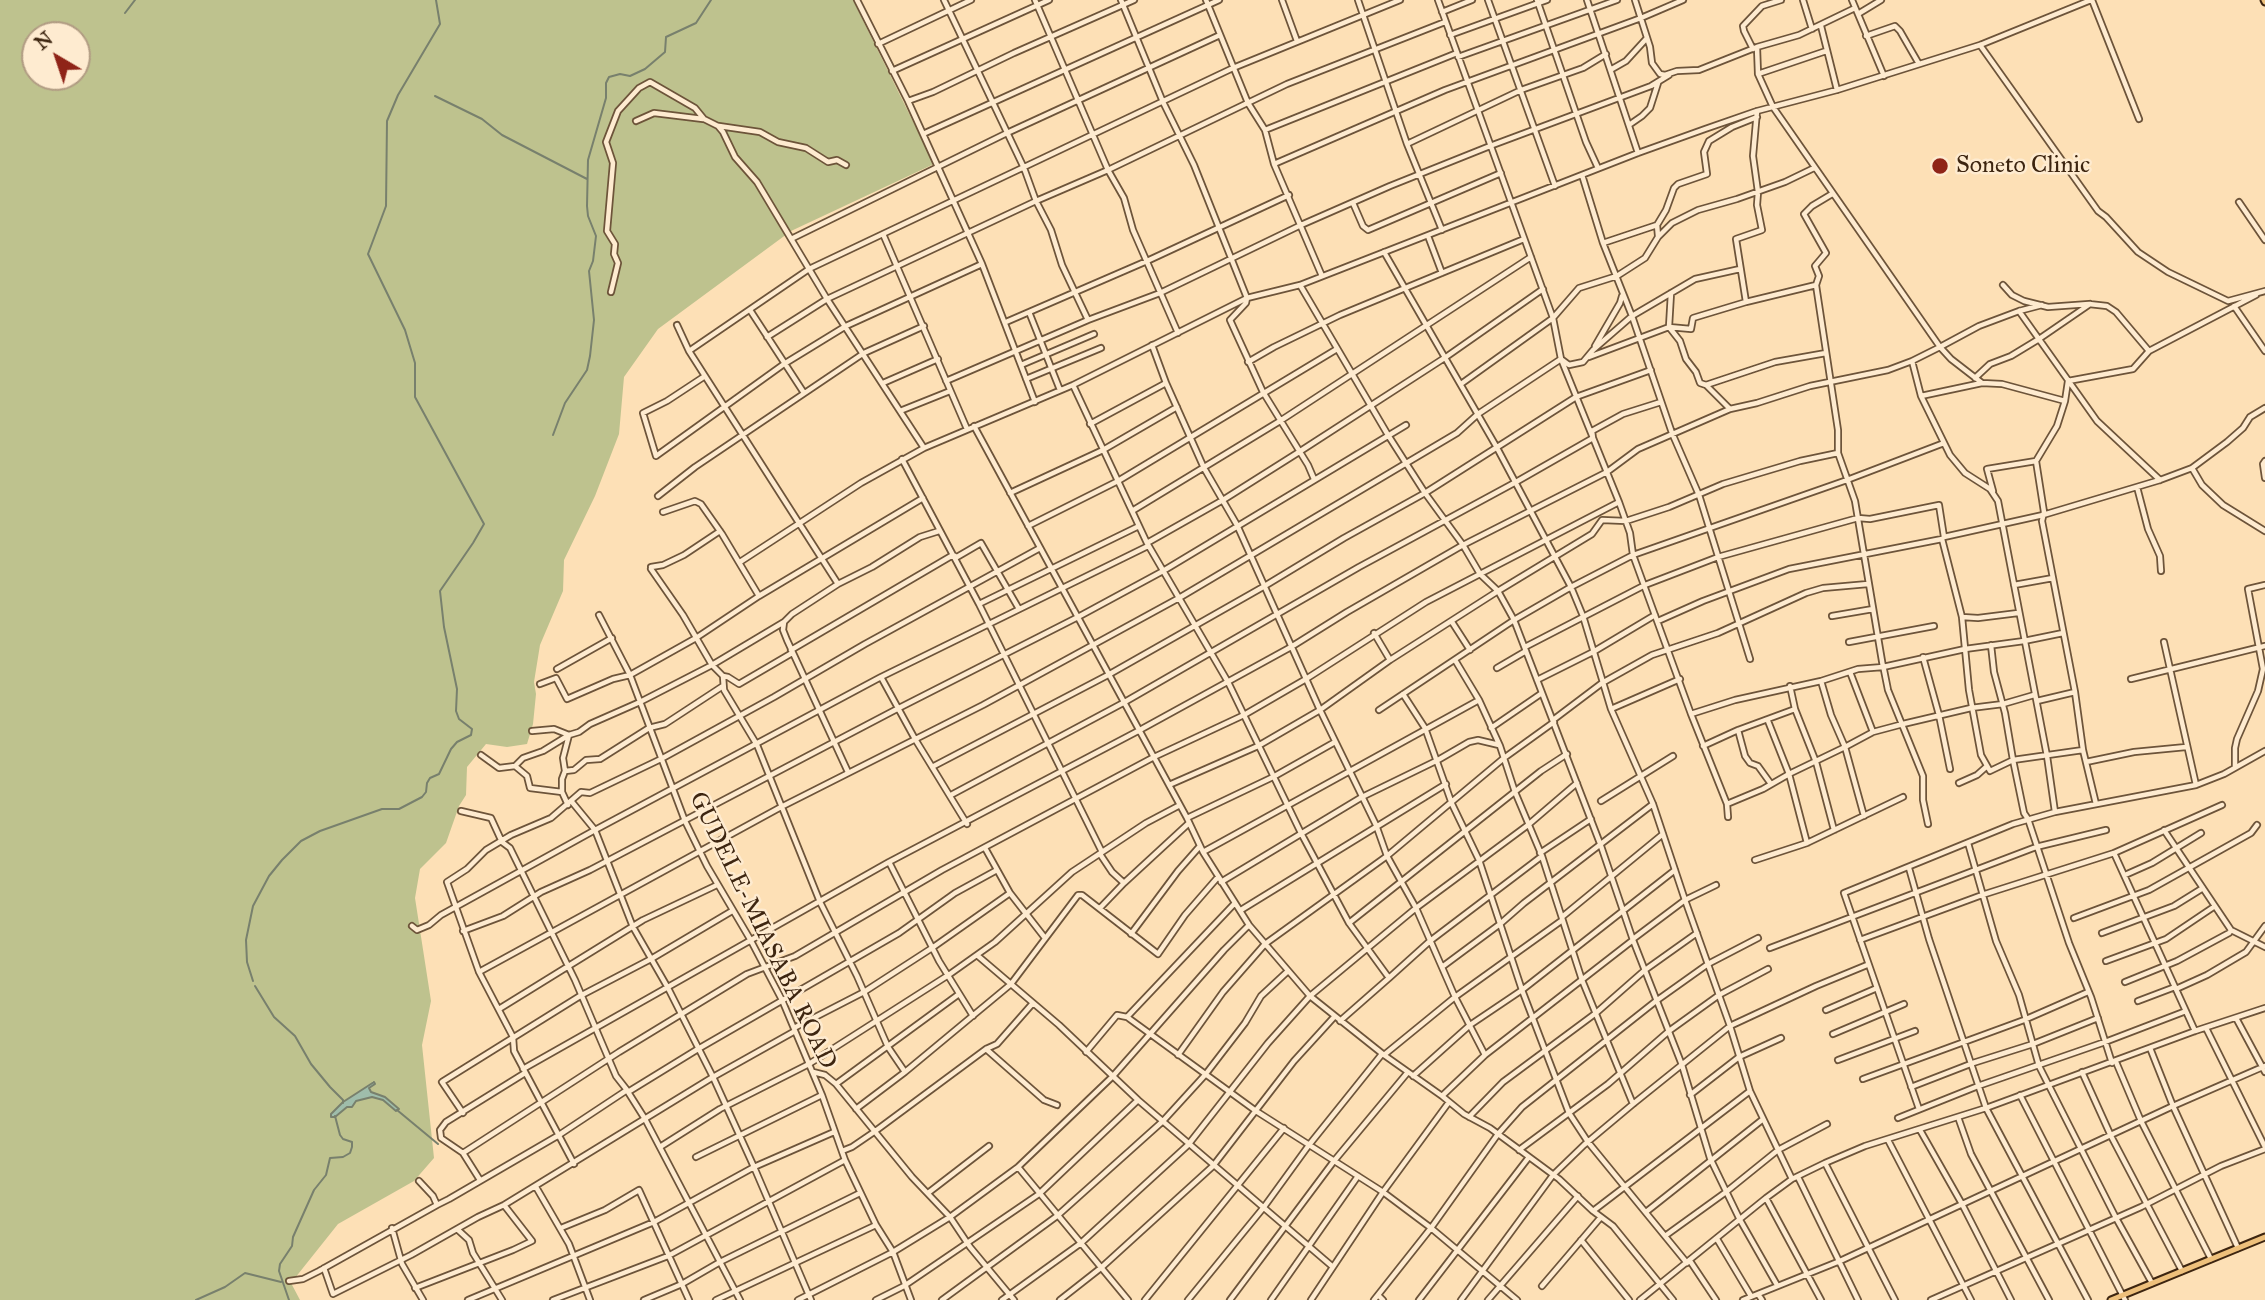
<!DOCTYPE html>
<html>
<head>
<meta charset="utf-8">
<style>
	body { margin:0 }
	#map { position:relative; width:2265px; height:1300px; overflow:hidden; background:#fde0b6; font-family:"IM FELL Great Primer",serif }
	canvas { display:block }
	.north { position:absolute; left:21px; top:21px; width:70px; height:70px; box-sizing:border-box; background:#feebd0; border:2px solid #b19c83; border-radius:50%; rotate:321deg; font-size:19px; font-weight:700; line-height:28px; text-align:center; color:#3d2510 }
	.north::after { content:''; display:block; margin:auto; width:24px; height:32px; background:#8f2418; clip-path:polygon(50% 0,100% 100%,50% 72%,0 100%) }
</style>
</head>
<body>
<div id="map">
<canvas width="2265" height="1300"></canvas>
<div class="north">N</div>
</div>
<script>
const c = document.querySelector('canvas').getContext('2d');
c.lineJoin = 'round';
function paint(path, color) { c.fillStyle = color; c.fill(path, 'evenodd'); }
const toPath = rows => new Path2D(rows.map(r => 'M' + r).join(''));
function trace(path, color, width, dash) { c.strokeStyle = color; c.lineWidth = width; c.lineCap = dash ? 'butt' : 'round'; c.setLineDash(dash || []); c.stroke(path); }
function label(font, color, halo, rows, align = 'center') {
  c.font = font + ' "IM FELL Great Primer",serif'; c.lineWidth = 5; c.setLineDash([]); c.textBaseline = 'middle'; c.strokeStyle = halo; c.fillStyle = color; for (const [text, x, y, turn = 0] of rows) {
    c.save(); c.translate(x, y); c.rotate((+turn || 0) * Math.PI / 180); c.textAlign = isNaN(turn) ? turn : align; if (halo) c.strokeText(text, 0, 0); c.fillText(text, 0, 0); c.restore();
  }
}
const green = toPath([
	[0,0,853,0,934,164,791,231,658,329,624,377,619,434,595,496,564,560,563,591,540,645,534,682,536,694,533,724,527,744,507,747,486,744,467,767,466,795,459,806,446,843,420,869,415,898,431,1001,422,1045,434,1158,414,1181,338,1224,291,1283,300,1300,0,1300],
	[35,35,77,35,77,77,35,77]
]);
const water = toPath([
	[374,1082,375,1084,369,1088,371,1092,385,1097,399,1109,396,1111,383,1100,372,1097,356,1101,352,1107,347,1107,335,1117,331,1117,331,1114,343,1102,374,1082]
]);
const stream = toPath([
	[125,13,135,0],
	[435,96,482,119,502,135,587,179],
	[553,435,565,403,587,370,590,356,594,320,589,271,593,261,596,236,588,216,587,206,588,160,606,98,606,83,609,77,620,74,630,76,645,69,665,52,666,37,696,23,711,0],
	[253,981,247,962,246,940,253,906,269,876,282,860,301,841,320,831,382,809,399,809,422,797,426,792,427,783,430,778,439,774,451,749,457,742,471,735,472,729,459,719,456,711,457,689,444,627,440,591,473,543,484,524,415,397,415,363,405,330,368,254,386,206,387,121,398,95,440,24,436,0],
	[255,986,274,1017,295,1036,311,1064,330,1087,343,1100,343,1103],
	[397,1110,438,1144],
	[196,1300,225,1287,245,1273,281,1282],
	[289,1300,279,1271,280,1264,292,1246,293,1237,314,1190,326,1175,330,1158,343,1157,350,1153,352,1147,352,1142,343,1139,340,1135,335,1116]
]);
const minor = toPath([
	[857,0,908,101,982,264,1035,402],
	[944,0,1024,168,1036,201,1051,230,1062,265,1088,320],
	[1035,0,1108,170,1124,198,1133,230,1178,333],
	[1121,0,1163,102,1194,165,1247,298,1246,303,1230,320,1263,392,1308,465,1314,479],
	[1206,0,1248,103,1265,130,1274,164,1322,276],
	[1282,0,1297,41],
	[1358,0,1407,144,1442,230],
	[1438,0,1553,318,1561,359,1619,502,1630,533,1633,555,1691,714,1727,804,1728,817],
	[1488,0,1555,186],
	[1537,0,1586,142,1598,168],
	[1587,0,1638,153],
	[1635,0,1650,47,1652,63,1660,74,1665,75,1677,71,1699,70,1757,47,1799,35,1855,8],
	[1803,0,1812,29],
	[1852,0,1884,76],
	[2092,0,2139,119],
	[1442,12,1472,0],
	[1858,14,1881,0],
	[1821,26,1837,90],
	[1450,35,1547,0],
	[1866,36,1895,26,1900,31,1919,64],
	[878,44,971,0],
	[1980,45,2098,211,2106,217,2138,252,2168,272,2228,301,2265,291],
	[1757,47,1758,74,1773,107,1940,347,1912,361],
	[1753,49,1744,31,1743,26,1762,6,1781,0],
	[1458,57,1617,0],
	[1612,69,1626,61,1647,38],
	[892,71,1049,0],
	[1758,74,1826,51],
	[908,101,933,92,1014,53,1134,0],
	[636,121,654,113,703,119],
	[1629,125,1642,116,1650,108,1658,83],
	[719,126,760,132,778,142,806,148,828,162,837,160,846,165],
	[1265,130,1457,53],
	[923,134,1219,0],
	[1407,144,1521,90,1583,68,1606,54],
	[1274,164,1445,90,1641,18,1683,0],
	[1582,175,1603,243,1632,316,1672,433,1699,495,1750,659],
	[1832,194,1812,206,1804,214,1826,253,1815,266,1819,276,1816,285,1838,430,1838,453,1855,501,1883,667],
	[2239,202,2265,240],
	[1353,203,1363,226,1368,230,1501,173],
	[883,234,967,429],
	[1428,236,1442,273],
	[1658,236,1657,225,1666,210,1674,188,1678,184,1707,174,1704,152,1709,141,1732,127,1757,117],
	[791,239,1007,133,1220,35],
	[1603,243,1657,225],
	[1384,252,1496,446,1571,587,1583,616,1611,709,1653,804,1685,900,1730,1026,1750,1091,1792,1179],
	[1300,285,1388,435,1425,493,1463,545,1480,574,1498,591,1514,620,1601,846,1633,940,1682,1065,1710,1158,1740,1220,1777,1285],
	[2003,285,2012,295,2024,301,2048,307,2089,304,2107,306,2116,312,2149,351,2256,295],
	[611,292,618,263,614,254,615,244,607,231,613,163,606,142,618,111,639,88,650,82,695,108,704,119,718,126,723,132,735,157,757,182,827,299,924,448],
	[1671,293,1669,327,1680,341,1686,359,1696,372,1700,383,1706,385,1730,409],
	[1746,302,1816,285],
	[2234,306,2265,351],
	[750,310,804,393],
	[2019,311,2097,421,2160,480],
	[1029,312,1060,390],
	[1006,322,1147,261,1289,195],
	[677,325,689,351,838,584],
	[767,337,827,299,1036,201,1108,170,1287,84,1445,22],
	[1152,345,1166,383,1204,468,1237,525,1320,710,1376,825,1387,856,1416,908,1455,997,1485,1055,1633,940],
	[1595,346,1620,303,1622,296],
	[689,351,809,269,1233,68,1400,0],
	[1589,357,1669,327,1691,329,1693,318,1746,302,1736,239,1762,230,1757,205,1758,192,1753,156,1757,111],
	[1248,362,1274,347,1340,315,1524,239],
	[1021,365,1094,334],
	[705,376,667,401,643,413,656,456,784,364,846,326,982,264],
	[1975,378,1990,364,2011,356,2039,339,2090,304],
	[1026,379,1101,348],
	[946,381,1088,320,1160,293,1301,225,1390,186,1490,146,1651,86,1669,75],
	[883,383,938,359],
	[1982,383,2002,384,2065,401],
	[1461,384,1553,318,1579,288,1617,276,1645,258,1658,237,1672,223,1698,210,1737,199,1785,182,1814,168],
	[1073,385,1147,543,1228,682,1301,833,1349,923,1389,978,1430,941,1542,856],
	[1706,385,1775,362,1826,353],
	[1921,396,1950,455,1965,473,1990,489,1998,501,2047,756,2055,812],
	[900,411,950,391],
	[1090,424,1166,383],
	[974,426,1187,818,1203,852,1249,925,1310,996,1384,1055,1442,1096,1464,1114,1490,1128,1559,1179,1593,1211,1613,1226,1673,1300],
	[902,459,979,604,1102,852,1100,854,1112,872,1124,883],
	[2265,461,2263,464,2265,478],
	[2192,468,2202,485,2223,505,2265,531],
	[2137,487,2148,529,2160,556,2161,571],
	[1993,491,1987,469,2036,461],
	[1010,493,1103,450,1177,407],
	[658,496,695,467,864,353,924,326],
	[1132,511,1280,421,1531,257],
	[663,512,695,501,701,504,722,534,759,596],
	[1028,526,1118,481,1337,349],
	[1944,537,2043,515,2160,480,2192,468,2227,442,2243,428,2250,417,2265,408],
	[1147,543,1223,500,1299,452,1446,357,1543,289],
	[740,562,861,483,924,448,1073,385,1247,298,1300,285,1638,153,1705,129,1757,111,1837,90,1980,45,2091,0],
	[651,567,663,565,684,555,720,531],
	[651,569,683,615,712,665,723,676,724,690,757,745,820,902,857,976,888,1047,905,1072],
	[2014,585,2053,578],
	[979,604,1139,526],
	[599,615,630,675,685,821,707,866,750,939,782,1000,822,1095,845,1160,876,1225,893,1252,911,1300],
	[1832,616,1873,609],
	[1962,617,1978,618,2018,613],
	[1658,621,1703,601,1789,569,1942,539],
	[1452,622,1470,650],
	[1374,633,1390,660],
	[1849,642,1934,626],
	[2164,642,2196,785],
	[1991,645,1994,672,2005,713,2013,760,2083,750],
	[1525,647,1645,585,1718,557,1858,518,1870,519,1939,505,1944,537,1942,539,1962,617,1969,690,1981,755,1990,771,2013,760,2024,813,2028,819,2069,943,2091,997,2112,1063],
	[791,650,953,555,957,557,981,543,1019,609],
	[1923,657,1939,715,1950,769],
	[1455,660,1479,700,1500,746,1515,792,1542,856,1582,980,1633,1104],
	[1883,665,1888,690,1923,776,1923,800,1928,824],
	[1497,668,1526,651],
	[557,669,612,638],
	[1850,672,1873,732],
	[723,676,728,677,739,684,792,653],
	[881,677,915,739,967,824],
	[2131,679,2265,646],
	[1537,680,1593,652,1655,615],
	[540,684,556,678,567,699,613,679,630,675,696,638,759,596,923,498],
	[1403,694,1425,728,1452,804,1479,860,1522,990,1569,1113,1588,1142,1687,1263],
	[2037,701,2075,692],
	[1611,709,1680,679],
	[1795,709,1816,762,1834,830],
	[1379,710,1514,620,1571,587,1633,555,1847,480,1944,443],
	[1691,714,1735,700,1821,681,1858,669,1883,667,1965,649,2024,641,2063,633],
	[1553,720,1602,683,1652,655,1718,633,1806,593,1823,588,1868,584],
	[1491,728,1542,693],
	[1738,730,1745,756,1750,763,1758,766,1771,784],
	[532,731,554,729,569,735,579,732,590,724,640,702,712,665,784,622],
	[1703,746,1738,730,1795,709,1790,686],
	[481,755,499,768,515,766,527,776,530,788,562,792],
	[2086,762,2134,752,2186,747],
	[515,766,523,758,543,751,569,735,563,758,565,771],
	[932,767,1108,675,1263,587,1344,538,1425,493,1576,397,1651,370],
	[2235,767,2235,748,2237,739,2258,691,2263,669,2248,589,2265,585],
	[848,772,787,640,783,630,784,622,792,614,838,584,872,567,920,537,939,531],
	[1959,783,1977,775,1986,767],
	[1169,785,1258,746,1320,710,1390,660,1498,591,1592,534,1602,520,1626,521,1669,507,1723,484,1800,461,1838,453],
	[951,795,1123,703,1359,567,1516,482,1593,438,1592,431,1623,414,1661,402],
	[1601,801,1673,756],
	[572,802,595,830,633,927,668,988,713,1077,754,1167,811,1300],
	[1727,804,1763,789,1789,774,1768,721],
	[2096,804,2083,750,2075,692,2042,521,2044,512,2036,461,2057,426,2065,401,2068,381,2133,369,2149,351],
	[568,805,562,792,562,779,565,771,574,770,586,760,600,759,649,728,665,724,723,686],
	[461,811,491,818,502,842,510,848,575,980,616,1076,627,1090],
	[1864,816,1845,747,1873,732,1903,724,1971,708,2003,704,2034,695],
	[1187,818,1273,777,1335,742],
	[2164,830,2231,930,2265,947],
	[1807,843,1903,797],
	[1968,843,1996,941,2019,995,2039,1066,2116,1218,2152,1283],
	[985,848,1010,893,1045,938],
	[1203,852,1479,700],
	[1540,853,1591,819],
	[2114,853,2195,1031],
	[1755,860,1807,843,1789,774,1845,747,1831,715,1821,681],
	[889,862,939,961,973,1016],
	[1909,868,1929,939,1986,1108,2088,1300],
	[2125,875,2152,863,2201,833],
	[1221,882,1362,797,1438,760,1469,742,1478,740,1499,745],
	[1100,908,1124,883,1189,823],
	[1241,910,1446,784],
	[1562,917,1663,834],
	[2074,918,2149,890,2251,833,2257,825],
	[1349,923,1541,771,1567,754],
	[412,926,417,930,429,925,441,915,595,830,881,677,1148,546],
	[463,931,503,916,541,892,590,870,897,709,1078,617,1163,571,1406,425],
	[2102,933,2174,906,2203,888],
	[1131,934,1178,871,1200,846],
	[1633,939,1685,900,1716,885],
	[1860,940,1982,895,2114,853,2222,805],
	[1770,948,2036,847,2106,830],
	[2106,961,2166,939,2215,906],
	[1442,967,1500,924,1524,903,1653,804],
	[479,972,781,807,983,705,1179,598,1457,433,1478,414,1561,359,1569,365,1583,362,1593,350,1632,316,1695,279,1740,269],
	[2125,982,2177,961,2229,933,2231,930],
	[2176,989,2207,975,2246,952,2265,926],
	[2138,1001,2175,987],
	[499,1009,643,920,717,885],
	[1826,1010,1877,988],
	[1127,1017,1235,903],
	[2236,1018,2265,1072],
	[1340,1021,1389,978],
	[794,1028,864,992,932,948,1010,893],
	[2206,1028,2265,1147],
	[1833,1034,1904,1004],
	[2150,1048,2173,1106,2238,1248],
	[986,1049,1044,1100,1057,1105],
	[1086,1052,1117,1015,1127,1017,1256,1111,1383,1192,1431,1228,1517,1300],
	[1178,1055,1223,992,1265,944,1387,856,1504,758,1554,722],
	[1384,1055,1455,997,1561,921],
	[1838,1060,1915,1031],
	[2116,1062,2141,1121,2211,1259],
	[523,1069,889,862,1138,731,1291,647,1347,612,1463,545,1607,472,1638,449,1730,409,1757,403,1810,386,1888,370,1912,361,1921,396,1982,383,1951,359,1940,347,1979,326,2019,311,2042,305],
	[813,1072,825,1075,836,1084,912,1177,950,1217,970,1247,1014,1300],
	[2082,1072,2111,1136,2182,1271],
	[525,1073,446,1122,440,1130,441,1138,463,1153,619,1052,747,974,795,956,942,870,1154,757,1244,715,1306,679,1426,602,1619,502],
	[1413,1076,1470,1025,1522,990,1675,870],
	[1863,1079,2024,1020,2088,992],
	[836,1084,959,994],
	[1911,1087,1973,1063,2033,1044,2098,1018],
	[628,1092,645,1119,740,1300],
	[1690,1095,1739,1057,1781,1038],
	[2020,1095,2125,1300],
	[1442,1096,1485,1055],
	[1138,1100,1333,1267],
	[856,1109,905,1072,1011,984,1078,895,1082,895,1158,954,1185,915,1218,877],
	[1919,1109,1844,893,2013,824,2055,812,2196,785,2224,774,2265,751],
	[463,1113,442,1082,580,996,651,959,732,911],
	[1469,1117,1503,1082,1596,1013,1645,970,1697,933],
	[1958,1117,1971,1154,2049,1300],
	[1898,1118,1978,1086,2105,1042,2186,1011],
	[1920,1130,1962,1204,2011,1300],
	[1888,1140,1971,1300],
	[660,1147,720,1109,809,1064,950,974,995,942,1072,872,1146,823,1180,805],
	[1519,1150,1608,1084,1669,1031,1719,995,1768,969],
	[842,1151,852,1147,874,1132,986,1049,997,1044,1033,1003],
	[463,1153,480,1180],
	[696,1157,822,1095],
	[1825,1163,1895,1300],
	[574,1164,514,1051,513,1037,479,972,447,882,467,869,486,850,511,835,551,818,581,792,590,793,661,759,774,697,865,644,1040,548],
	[1018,1167,1128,1300],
	[1798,1177,1858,1300],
	[419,1181,433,1196,437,1205,449,1199,559,1135,627,1090,628,1092,698,1049,899,933,955,893,997,870],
	[536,1187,569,1244,590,1300],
	[928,1193,989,1146],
	[1766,1198,1821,1300],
	[1593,1211,1750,1091],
	[1646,1212,1762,1120],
	[392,1228,402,1264,423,1300],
	[561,1228,605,1210,639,1190,689,1300],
	[457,1229,469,1240,473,1253,502,1300],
	[1665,1236,1726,1192,1778,1150,1827,1124],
	[1717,1239,1751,1296],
	[1581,1240,1629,1300],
	[1690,1261,1716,1300],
	[324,1268,333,1294,411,1255,478,1217,504,1205,713,1077,795,1031],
	[289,1281,303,1279,319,1271,437,1205],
	[1542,1286,1601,1217],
	[415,1288,513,1250,532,1241,504,1205],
	[1758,1294,1762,1300],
	[1378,1295,1383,1300],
	[468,1300,654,1222,754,1167,834,1132],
	[553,1300,668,1256,845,1160],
	[644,1300,682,1284,720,1262,860,1193],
	[716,1300,876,1225],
	[798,1300,893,1252,950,1217,1018,1167,1113,1076,1224,950,1249,925],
	[876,1300,904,1286,1039,1194,1138,1100,1059,1025,978,956],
	[942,1300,1057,1216,1163,1121,1205,1075,1245,1023,1261,996,1288,971],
	[1002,1300,1081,1243,1188,1145,1268,1043,1310,996,1416,908,1528,825,1577,783],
	[1060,1300,1102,1267,1213,1166,1294,1061,1335,1016],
	[1145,1300,1284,1128],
	[1188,1300,1264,1207,1309,1145,1382,1054],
	[1230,1300,1334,1161,1408,1072],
	[1271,1300,1358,1176],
	[1311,1300,1383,1192,1449,1102],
	[1374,1300,1431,1228,1498,1134,1522,1107,1656,1001,1708,964,1758,938],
	[1419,1300,1529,1157],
	[1461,1300,1553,1175,1584,1145,1633,1104,1730,1026,1816,986,1867,965],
	[1488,1300,1578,1196],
	[1640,1300,1766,1198,1792,1179,1825,1163,1865,1146,1986,1108,2195,1031,2265,1008],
	[1743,1300,1840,1261,2173,1106,2265,1066],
	[1931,1300,2141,1207,2221,1166,2265,1149]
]);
const major = toPath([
	[2264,0,2265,2],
	[2111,1300,2265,1237]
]);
const markers = [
	[1940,166,9,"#8f2418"]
];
const poiNames = [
	["Soneto Clinic",1956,166]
];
const streetNames = [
	["GUDELE-MIASABA ROAD",762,931,64]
];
paint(green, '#bec28e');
paint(water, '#9fbdab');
trace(water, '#78806d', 2);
trace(stream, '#78806d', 2);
trace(minor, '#6d543a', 8);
trace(major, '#3d2510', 9);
trace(minor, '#feebd0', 4.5);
trace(major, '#eec07b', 5);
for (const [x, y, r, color] of markers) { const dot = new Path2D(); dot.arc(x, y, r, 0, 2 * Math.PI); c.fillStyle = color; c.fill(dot); trace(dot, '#feebd0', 2.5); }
label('24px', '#3d2510', '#feebd0', poiNames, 'left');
label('24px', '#3d2510', '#feebd0', streetNames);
</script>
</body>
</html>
